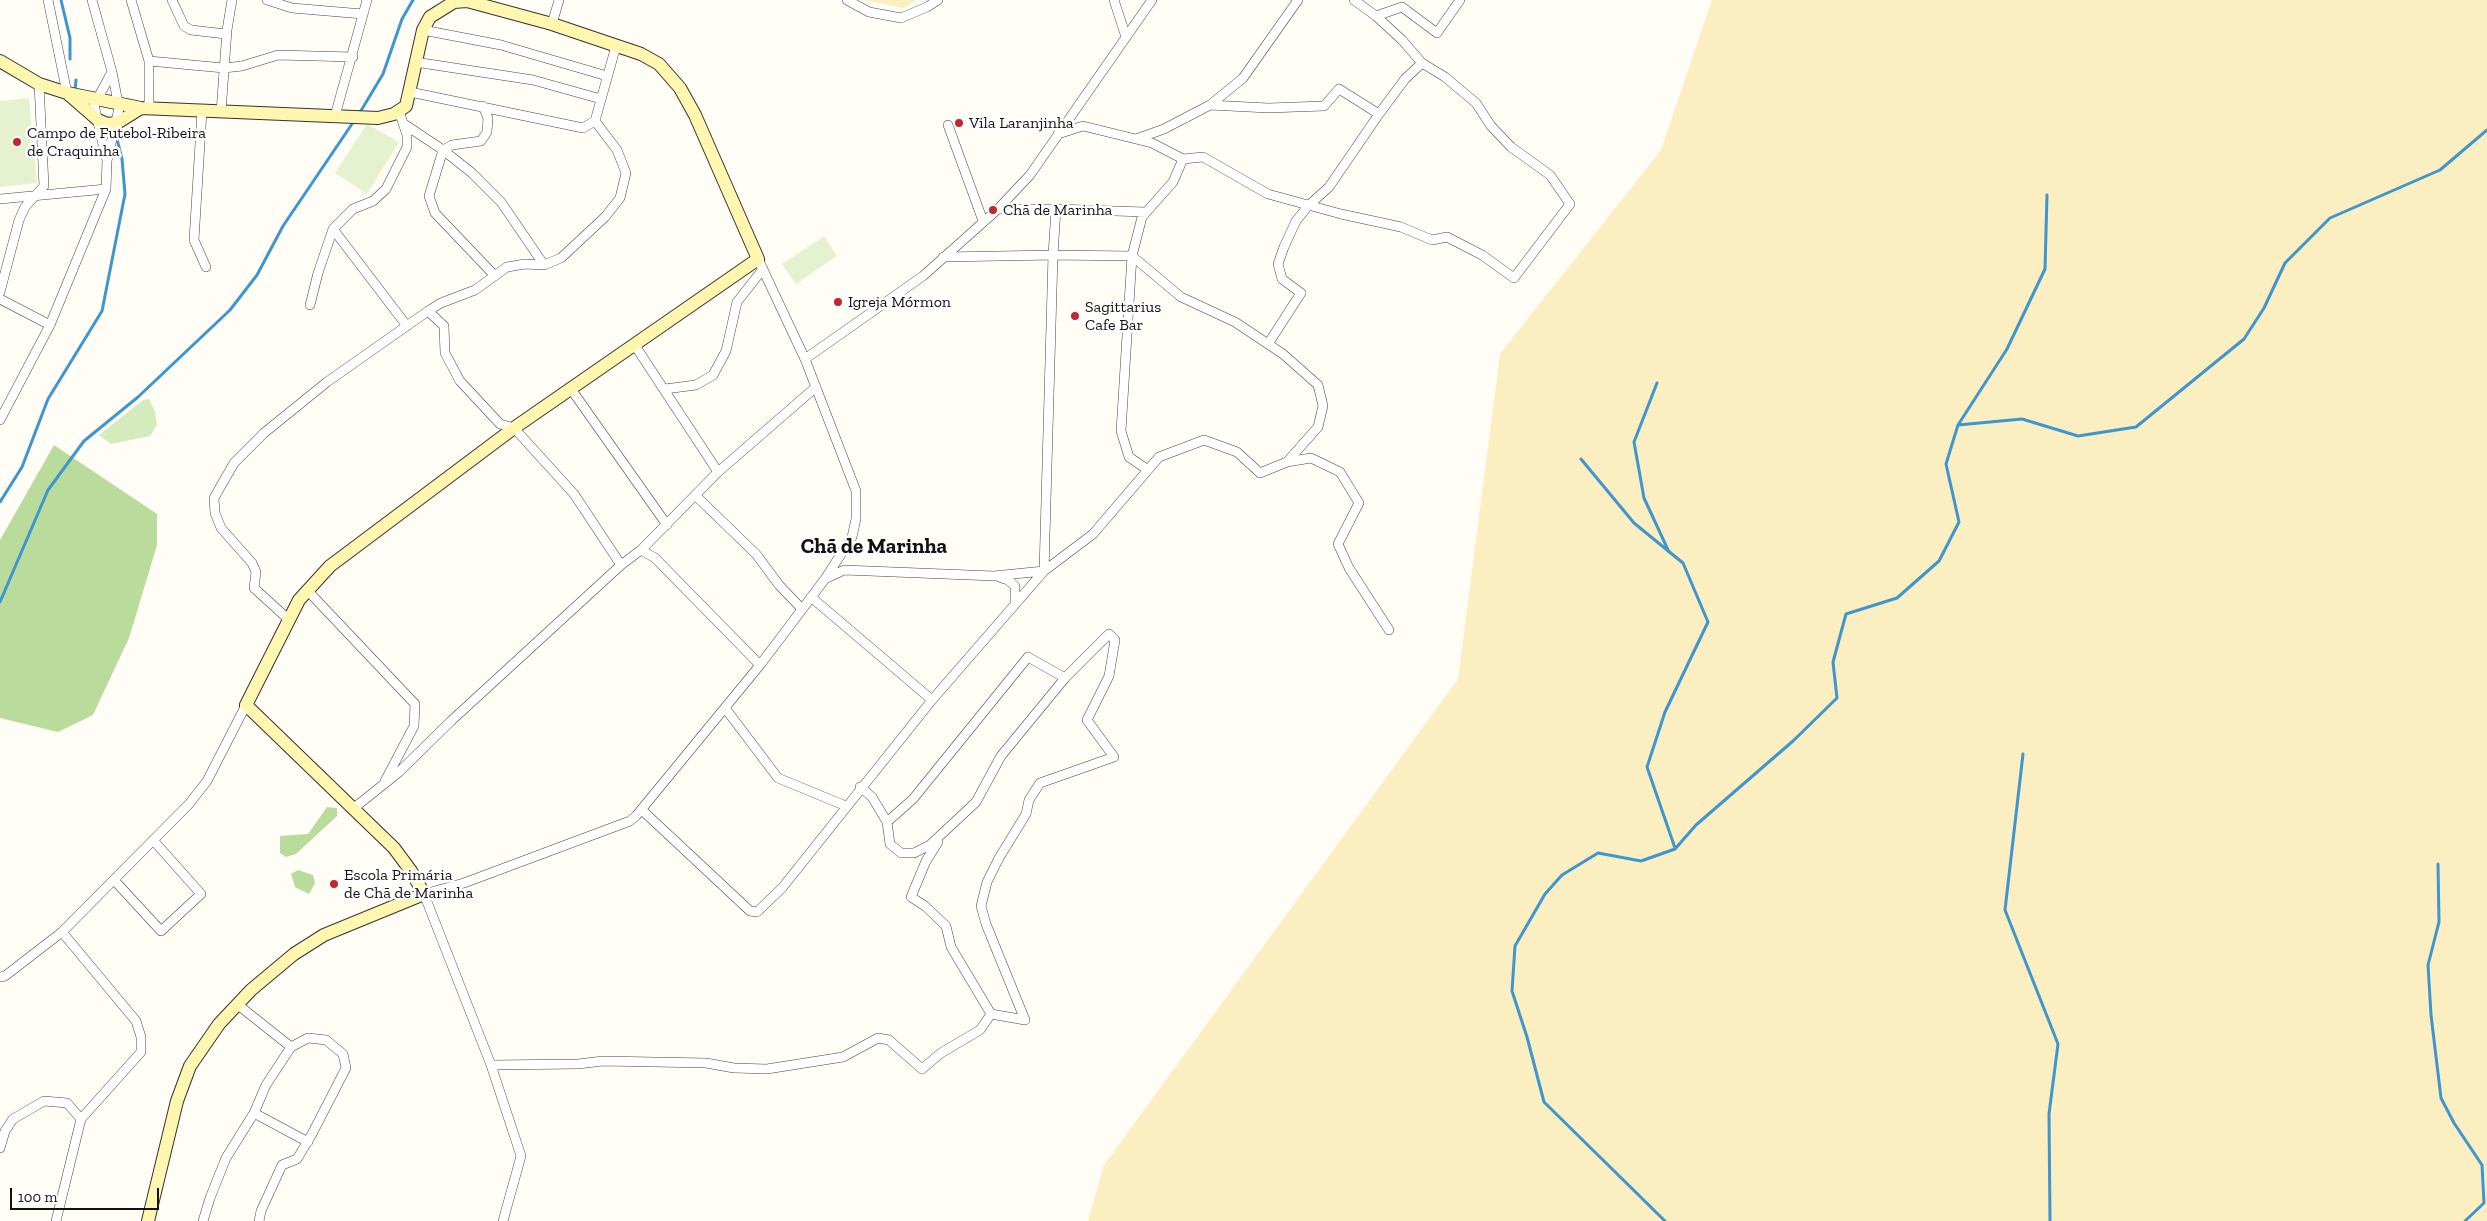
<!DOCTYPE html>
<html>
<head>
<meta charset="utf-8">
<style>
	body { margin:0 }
	#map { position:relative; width:2487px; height:1221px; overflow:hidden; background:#fffdf5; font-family:"Zilla Slab",serif }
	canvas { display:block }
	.scale { position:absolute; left:10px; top:1188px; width:149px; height:22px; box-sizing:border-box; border:2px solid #111; border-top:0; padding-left:6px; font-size:15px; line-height:18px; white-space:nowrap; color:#111; -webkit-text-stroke:4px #fff; paint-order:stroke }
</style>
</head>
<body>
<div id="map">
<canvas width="2487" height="1221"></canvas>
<div class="scale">100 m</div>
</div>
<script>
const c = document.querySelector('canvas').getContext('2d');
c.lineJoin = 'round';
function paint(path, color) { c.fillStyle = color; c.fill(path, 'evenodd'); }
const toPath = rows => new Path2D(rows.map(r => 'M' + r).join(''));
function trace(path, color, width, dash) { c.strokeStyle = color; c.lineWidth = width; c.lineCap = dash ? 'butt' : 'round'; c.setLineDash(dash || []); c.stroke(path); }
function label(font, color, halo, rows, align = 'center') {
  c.font = font + ' "Zilla Slab",serif'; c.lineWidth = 5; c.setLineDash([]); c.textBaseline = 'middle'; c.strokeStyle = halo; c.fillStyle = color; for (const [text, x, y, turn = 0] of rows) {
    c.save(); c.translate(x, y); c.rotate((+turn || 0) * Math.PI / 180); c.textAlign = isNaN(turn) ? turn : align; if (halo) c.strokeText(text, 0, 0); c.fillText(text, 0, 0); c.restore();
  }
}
const green = toPath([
	[149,399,155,411,157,425,150,436,111,444,99,435,143,400]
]);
const forest = toPath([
	[54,445,157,514,157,545,129,638,93,715,58,732,0,718,0,540],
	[327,807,337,808,337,816,296,854,286,857,280,853,280,836,308,834],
	[298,870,313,875,315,883,309,894,295,887,291,874]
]);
const sand = toPath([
	[864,0,916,0,904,8],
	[1712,0,2487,0,2487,1221,1088,1221,1104,1165,1458,679,1500,354,1661,150]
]);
const pitch = toPath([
	[29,98,37,183,0,187,0,101],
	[367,124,399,142,367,194,335,173],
	[824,236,837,256,796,284,782,264]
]);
const stream = toPath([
	[61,0,70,38,70,59],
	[75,91,76,80],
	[359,114,383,74,402,19,413,0],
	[1657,383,1634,442,1644,498,1669,552],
	[1958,425,2007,349,2045,269,2047,195],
	[1581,459,1634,523,1683,563,1708,622,1665,712,1647,767,1675,848],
	[0,502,22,467,48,399,102,311,125,194,122,159,116,135],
	[0,602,48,490,84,441,138,397,230,310,257,275,283,226,354,121],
	[2023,754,2005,910,2058,1044,2049,1114,2050,1221],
	[2438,864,2439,922,2428,965,2431,1015,2441,1098,2454,1123,2482,1165,2484,1203,2465,1221],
	[1665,1221,1544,1102,1527,1037,1512,991,1515,946,1545,894,1562,875,1598,853,1641,861,1675,849,1696,825,1793,741,1837,698,1833,662,1846,614,1897,598,1939,561,1959,522,1946,464,1958,425,2022,419,2078,436,2136,427,2244,339,2264,308,2285,263,2330,218,2440,170,2487,130]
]);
const street = toPath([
	[48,0,67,93],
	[131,0,149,61,224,68,242,66,278,55,353,57],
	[172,0,184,26,191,30,226,34],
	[267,0,292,8,363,14],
	[847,0,869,12,901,18,927,7,938,0],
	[1114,0,1126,37],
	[1354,0,1376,16,1402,7,1437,33,1460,0],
	[552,24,559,0],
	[423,30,501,45,607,76],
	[149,61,149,109],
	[415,62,533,80,601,99],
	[410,92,583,128,595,121,616,46],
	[1210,105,1268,108,1324,106,1339,89,1379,114,1405,79,1422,63],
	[483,106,488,118,487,132,481,141,452,145,443,150,429,196,435,213,495,276],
	[202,111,194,240,206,267],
	[399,111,407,135,407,147,386,189,373,201,353,209,333,229,407,326],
	[221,112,227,30,232,0],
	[335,116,367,0],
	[404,124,443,150,472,173,501,202,544,265],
	[948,125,983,221],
	[1058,134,1083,126,1152,143,1183,159],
	[1136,139,1164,129,1210,105,1243,78,1298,0],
	[106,158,94,105,112,72],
	[0,199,106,189],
	[1056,209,1145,212],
	[943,257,1053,255,1056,209,998,209],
	[0,292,19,220,25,207,44,186,39,84],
	[0,299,50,325],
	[310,305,318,273,333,229],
	[428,311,441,303,475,290,507,267,525,264,544,265,561,258,605,217,620,198,626,173,617,150,595,121],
	[634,344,718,472],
	[1268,344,1301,293,1282,279,1278,264,1284,247,1296,221,1308,206,1329,187,1379,114],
	[805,359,923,276,998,209,1030,175,1152,0],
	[571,389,667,525],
	[665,389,696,385,713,375,726,351,737,302,763,269],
	[0,420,50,325,106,189,107,161,119,108,112,72,92,0],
	[1287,462,1318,427,1323,406,1318,385,1283,354,1235,322,1181,297,1132,256,1142,217,1173,182,1183,159,1203,157,1268,194,1341,214,1401,227,1432,240,1447,237,1482,255,1514,278,1570,204,1550,175,1511,147,1491,126,1476,103,1445,77,1422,63,1402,40,1376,16],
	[696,496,756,554,779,585,802,609],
	[641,550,718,472,816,387],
	[1044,571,1053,255,1132,256,1121,431,1129,457,1148,470],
	[1044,571,1093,534,1159,457,1204,440,1237,452,1260,473,1287,462,1311,458,1340,472,1359,503,1338,544,1349,568,1389,630],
	[999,577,1008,580,1015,586,1015,604],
	[307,590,415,704,414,726,385,781],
	[811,597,932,700],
	[288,619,254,588,256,572,252,563,221,528,215,513,214,498,234,463,264,433,327,382,428,311,444,326,445,353,460,381,500,424,514,428,574,494,621,565,641,550,655,558,760,665],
	[725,708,778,778,846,806],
	[860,787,872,797,887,822,890,844,901,853,914,853,930,845,976,802,1001,756,1065,678,1028,657,913,799,887,822],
	[354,808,399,772,451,721,621,565],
	[643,811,750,911,757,912,782,888,932,700,1044,571,994,576,844,570,825,579],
	[938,842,926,861,911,897,925,906,946,926,951,947,991,1014],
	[114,880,161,931,201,894,153,840],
	[0,977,5,976,62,932,189,804,207,781,246,705],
	[237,1004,291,1047],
	[991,1014,1025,1020,986,924,981,906,987,882,999,858,1026,814,1029,800,1040,783,1114,757,1087,720,1109,676,1115,640,1109,634,1065,678],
	[491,1065,578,1064,603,1061,706,1063,734,1068,767,1069,843,1057,878,1038,889,1040,922,1069,941,1053,980,1030,991,1014],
	[254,1113,308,1142],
	[0,1148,5,1131,13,1119,44,1101,67,1103,81,1119],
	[56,1221,81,1119,141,1052,141,1037,136,1021,62,932],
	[203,1221,210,1198,226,1158,254,1113,266,1085,291,1047,308,1038,326,1040,343,1054,346,1068,312,1134,297,1159,282,1165,261,1211,259,1221],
	[503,1221,521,1156,491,1065,424,894,464,883,630,821,636,816,760,665,825,579,852,537,856,519,856,491,805,359,758,259]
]);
const secondary = toPath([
	[0,61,39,84,67,93,141,108,378,118,394,114,406,106,423,30,430,17,454,2,467,1,552,24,641,54,659,64,680,88,695,115,758,259,514,428,330,566,299,600,246,705,394,848,411,871,424,894,324,935,294,954,251,990,219,1024,190,1066,177,1101,148,1221],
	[67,93,98,120,107,124,117,123,141,108]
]);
const markers = [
	[959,123,5,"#c4262e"],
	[17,142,5,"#c4262e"],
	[993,210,5,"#c4262e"],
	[838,302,5,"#c4262e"],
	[1075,316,5,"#c4262e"],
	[334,884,5,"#c4262e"]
];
const poiNames = [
	["Vila Laranjinha",969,123],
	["Campo de Futebol-Ribeira",27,133],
	["de Craquinha",27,151],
	["Chã de Marinha",1003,210],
	["Igreja Mórmon",848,302],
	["Sagittarius",1085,307],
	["Cafe Bar",1085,325],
	["Escola Primária",344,875],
	["de Chã de Marinha",344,893]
];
const districtNames = [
	["Chã de Marinha",874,547]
];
paint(green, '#d5ebbd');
paint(forest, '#b9dc9c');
paint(sand, '#fbeec1');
paint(pitch, '#e6f2cf');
trace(stream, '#3f96cf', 3);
trace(street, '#444', 10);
trace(secondary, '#333', 14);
trace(street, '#fff', 9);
trace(secondary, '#fff6b0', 12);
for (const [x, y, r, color] of markers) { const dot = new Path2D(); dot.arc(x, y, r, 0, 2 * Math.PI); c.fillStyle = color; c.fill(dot); trace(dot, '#fff', 2); }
label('16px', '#111', '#fff', poiNames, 'left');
label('bold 21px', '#111', '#fff', districtNames);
</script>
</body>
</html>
